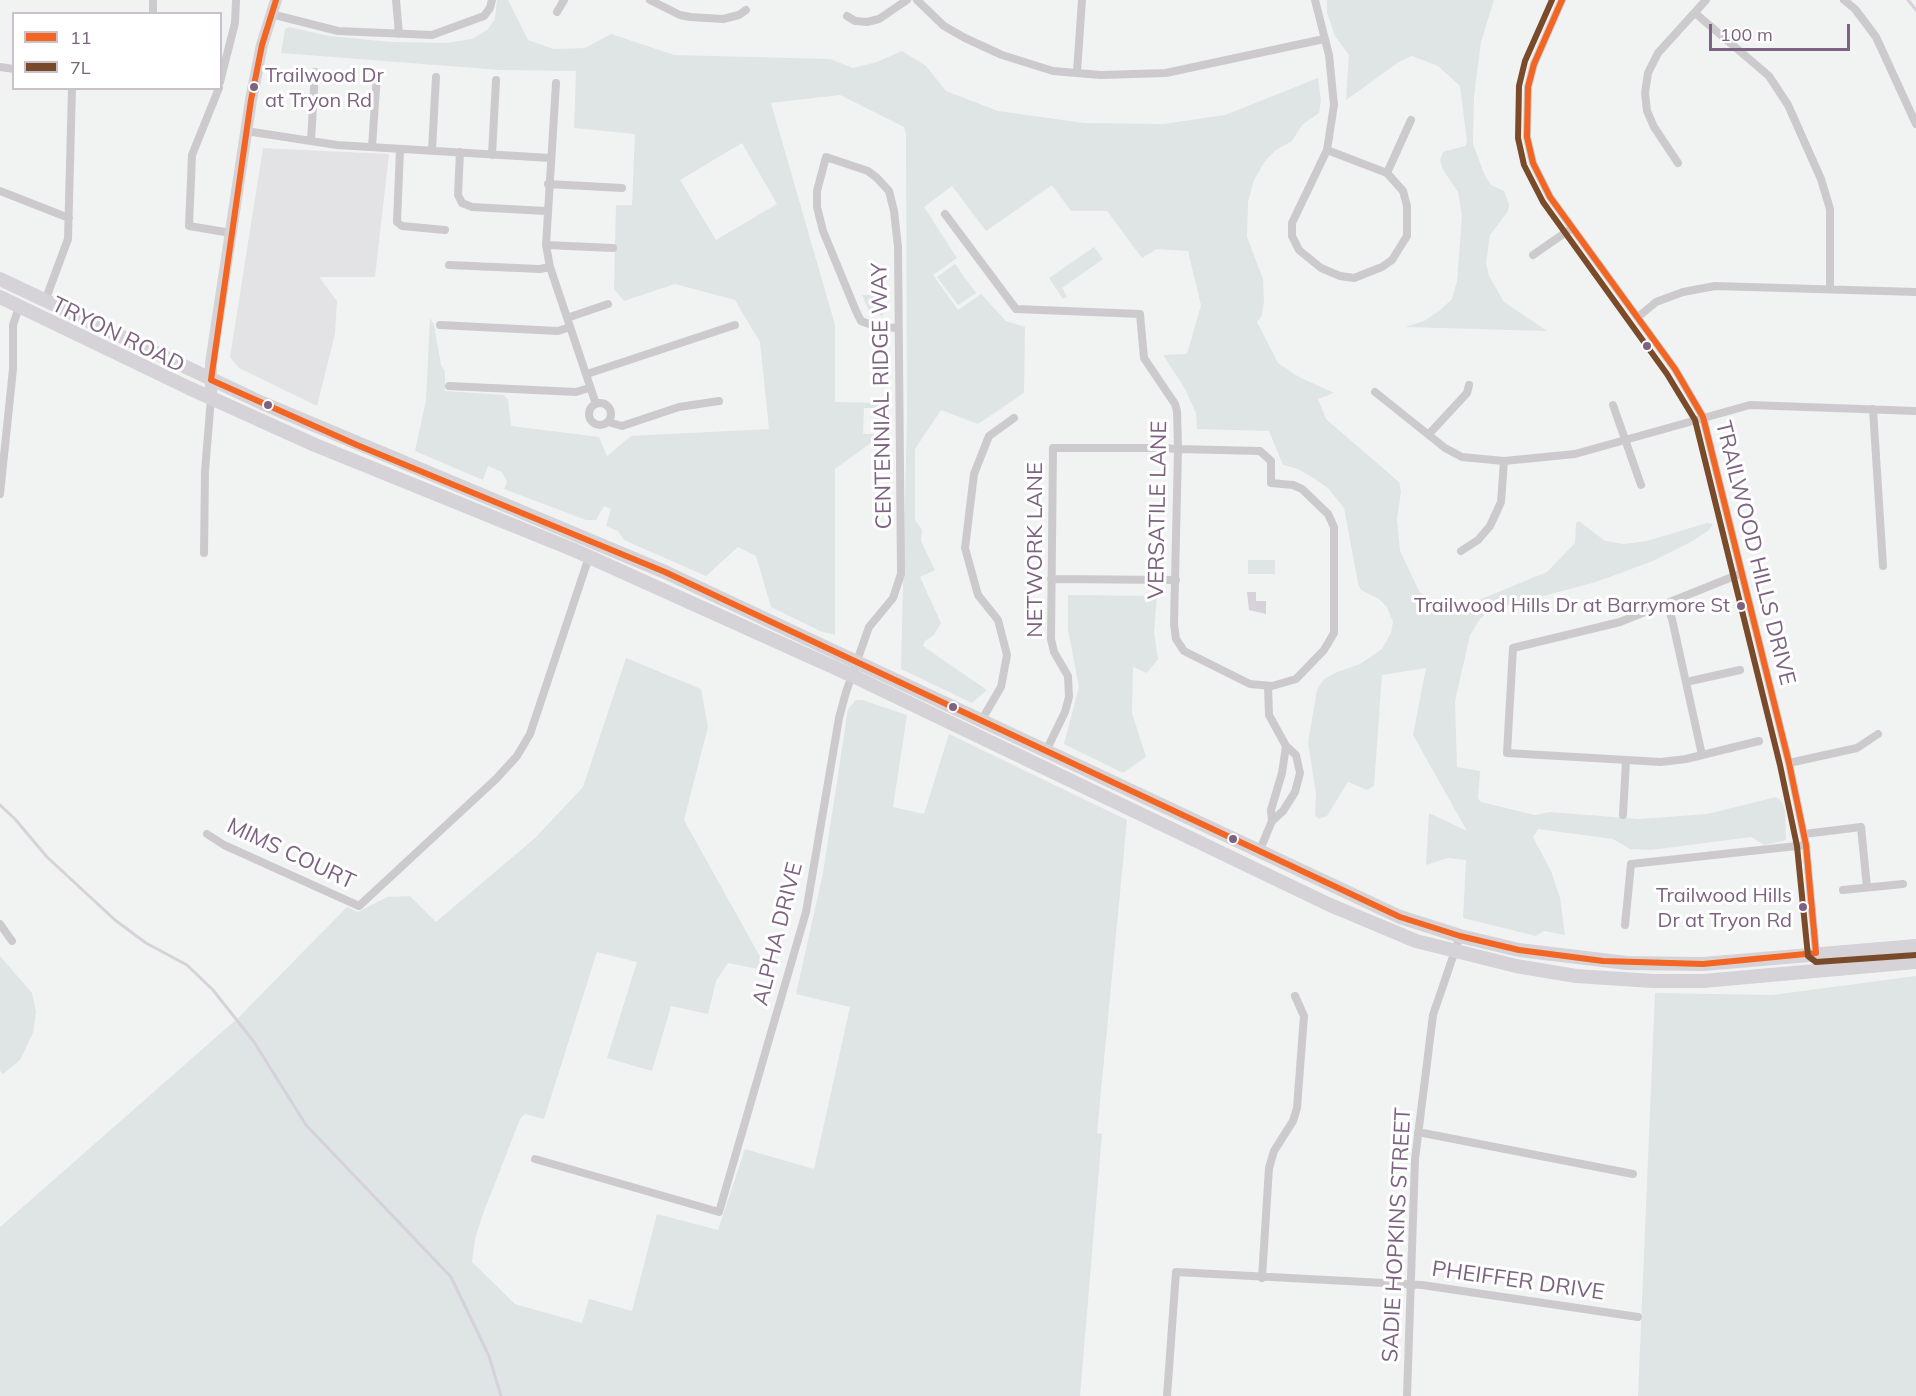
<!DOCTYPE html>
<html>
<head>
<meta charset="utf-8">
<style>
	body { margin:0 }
	#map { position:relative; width:1916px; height:1396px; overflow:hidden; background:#f1f3f2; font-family:Mulish,sans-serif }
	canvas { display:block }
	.legend { position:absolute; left:12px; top:12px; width:210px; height:78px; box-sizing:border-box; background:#fff; border:2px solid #cbc1cd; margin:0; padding:8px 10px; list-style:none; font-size:18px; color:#7d6381 }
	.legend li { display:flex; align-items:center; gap:12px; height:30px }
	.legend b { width:30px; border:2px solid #cbc1cd }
	.scale { position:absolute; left:1709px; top:24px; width:141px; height:27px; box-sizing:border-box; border:3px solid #7d6381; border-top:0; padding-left:8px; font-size:18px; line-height:21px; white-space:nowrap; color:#7d6381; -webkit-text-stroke:4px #fff; paint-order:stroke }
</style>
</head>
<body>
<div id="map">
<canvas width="1916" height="1396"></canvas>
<ul class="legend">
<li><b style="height:8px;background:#f26522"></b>11</li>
<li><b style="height:8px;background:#7a4b2a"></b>7L</li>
</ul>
<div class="scale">100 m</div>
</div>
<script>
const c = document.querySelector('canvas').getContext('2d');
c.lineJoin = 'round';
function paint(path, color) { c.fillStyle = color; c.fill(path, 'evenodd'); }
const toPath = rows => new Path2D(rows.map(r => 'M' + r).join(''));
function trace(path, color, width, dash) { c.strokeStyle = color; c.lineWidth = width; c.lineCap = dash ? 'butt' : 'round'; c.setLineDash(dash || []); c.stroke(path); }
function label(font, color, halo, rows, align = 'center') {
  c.font = font + ' Mulish,sans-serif'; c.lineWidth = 6; c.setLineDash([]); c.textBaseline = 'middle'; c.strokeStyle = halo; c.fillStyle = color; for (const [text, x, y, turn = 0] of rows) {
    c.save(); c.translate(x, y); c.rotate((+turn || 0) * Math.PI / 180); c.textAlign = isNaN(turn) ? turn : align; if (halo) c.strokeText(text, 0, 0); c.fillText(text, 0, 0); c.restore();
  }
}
const built = toPath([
	[263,148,389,154,375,277,319,277,337,301,335,334,317,406,239,368,230,357]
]);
const green = toPath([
	[497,0,508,0,528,40,554,49,585,48,611,34,674,55,830,59,853,68,877,62,902,51,926,66,946,91,998,111,1084,123,1163,124,1225,115,1318,78,1321,101,1319,113,1302,125,1292,141,1276,150,1265,161,1254,180,1248,202,1247,237,1263,279,1264,301,1262,315,1257,322,1278,363,1299,377,1334,393,1318,399,1326,419,1399,482,1401,492,1397,519,1400,551,1420,593,1452,611,1547,572,1575,543,1576,523,1579,521,1605,541,1624,544,1647,541,1707,523,1713,524,1709,530,1691,542,1653,561,1596,582,1490,610,1480,619,1470,635,1455,701,1457,767,1480,771,1478,798,1481,802,1535,815,1550,812,1639,819,1707,814,1776,797,1782,802,1785,811,1786,840,1764,845,1751,837,1651,850,1630,849,1613,839,1538,829,1533,837,1551,871,1560,898,1565,935,1544,931,1536,936,1463,918,1466,860,1448,858,1426,865,1429,813,1467,831,1413,735,1426,668,1382,675,1374,786,1367,790,1348,782,1327,816,1319,819,1315,816,1316,794,1308,742,1317,690,1324,679,1337,672,1360,664,1382,649,1391,633,1393,622,1387,607,1379,599,1361,590,1358,583,1344,508,1328,488,1312,477,1298,469,1283,465,1269,431,1197,429,1196,413,1184,387,1163,355,1187,354,1201,305,1188,251,1157,249,1142,258,1107,211,1071,211,1052,185,986,231,952,186,924,207,957,258,933,275,958,310,981,294,1006,321,1025,327,1024,393,978,424,941,410,915,449,915,520,922,530,921,541,935,570,920,577,941,623,934,635,925,641,923,646,987,690,972,703,901,669,907,419,906,134,904,127,840,95,771,103,835,325,835,402,883,403,883,434,835,469,835,635,820,631,771,607,756,556,738,547,706,576,624,540,618,531,606,526,611,509,604,506,596,520,586,520,504,489,507,482,502,472,488,466,483,480,415,451,426,400,430,318,434,325,441,365,445,371,445,391,504,395,508,400,511,426,599,437,607,456,631,436,769,429,760,342,735,300,675,284,624,301,614,289,616,205,632,205,635,134,574,128,576,71,500,70,281,53,285,29,289,27,329,36,391,42,447,43,472,39,488,29,495,19],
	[742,143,777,204,716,240,680,180],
	[864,408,877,408,876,434,863,434],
	[1327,0,1494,0,1481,42,1474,97,1473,144,1485,176,1491,185,1504,191,1509,205,1508,211,1490,235,1486,263,1489,276,1504,302,1547,331,1405,327,1424,321,1439,311,1452,299,1457,281,1462,216,1458,192,1443,170,1440,160,1443,152,1465,146,1467,142,1460,86,1438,66,1412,56,1399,62,1346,100,1349,55,1335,36,1327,13],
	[1094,247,1103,259,1062,288,1067,296,1063,299,1049,278],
	[955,264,976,293,958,305,937,277],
	[862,295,882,295,883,316,869,311],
	[1248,560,1275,560,1275,574,1248,574],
	[1068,595,1157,596,1154,632,1158,659,1147,673,1133,667,1132,713,1146,757,1123,773,1064,744,1079,687,1068,630],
	[626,658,701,689,708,727,684,820,768,971,728,963,716,981,708,1014,671,1006,652,1071,607,1058,637,962,597,952,544,1119,525,1114,520,1119,483,1214,475,1239,472,1262,515,1304,582,1323,589,1299,632,1311,657,1214,718,1230,745,1149,814,1169,850,1007,796,994,823,873,848,709,856,700,862,700,907,715,893,807,924,814,949,734,1127,820,1097,1133,1102,1134,1080,1396,0,1396,0,1227,239,1017,347,907,358,912,387,897,410,896,436,922,535,838,583,787],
	[0,956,32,993,36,1012,33,1033,20,1060,3,1074,0,1071],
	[1916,976,1916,1396,1638,1396,1655,993,1772,995]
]);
const water = toPath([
	[1247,592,1256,592,1256,601,1266,601,1266,614,1249,610]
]);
const stream = toPath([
	[1908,0,1916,10],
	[0,805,15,819,47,857,115,920,146,943,187,965,213,990,254,1042,306,1125,451,1277,489,1356,501,1396]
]);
const street = toPath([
	[396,0,399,34],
	[650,0,680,15,690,17,723,19,739,15,746,10],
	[917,0,944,26,965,38,1002,55,1053,71,1101,75,1166,73,1324,39],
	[1315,0,1329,55,1334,105,1327,150,1292,223,1292,236,1299,250,1321,268,1340,276,1354,278,1382,267,1392,260,1407,236,1407,206,1403,191,1387,173,1327,150],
	[1562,0,1534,64,1528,87,1527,137,1533,163,1550,197,1675,369,1703,417,1789,763,1806,845,1816,953],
	[1844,0,1855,9,1876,37,1916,124],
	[557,12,564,0],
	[1695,13,1769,76,1788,105,1821,179,1830,209,1830,289],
	[153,14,153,0],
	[271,14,338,31,432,35,484,16,490,8,492,0],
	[847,16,855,21,867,22,879,19,907,0],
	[0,67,14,69],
	[1077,72,1082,0],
	[220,82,235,23,236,0],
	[556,83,546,245,550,267,596,404],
	[219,88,192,155,189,226,231,233],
	[246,131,337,145,550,158],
	[311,141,315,72],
	[372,147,377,74],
	[400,149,397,222,402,226,445,230],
	[432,150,436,77],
	[460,152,458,195,462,203,472,207,546,211],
	[492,155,496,80],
	[1678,163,1654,127,1647,111,1645,93,1648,73,1658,53,1706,0],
	[1387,173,1411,120],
	[548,184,622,188],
	[0,191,69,218],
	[945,214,1016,309,1140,314,1144,358,1175,404,1177,411,1178,449,1174,624,1176,639,1184,651,1250,684,1272,686,1296,679,1324,650,1334,633,1334,527,1328,514,1302,489,1293,485,1271,483,1271,461,1260,451,1178,449,1164,448,1053,448,1051,639,1054,652,1068,676,1069,697,1065,712,1046,751],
	[546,245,613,248],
	[1533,255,1572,228],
	[449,265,540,269,550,267],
	[45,301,68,239,72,88],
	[1638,317,1656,302,1683,292,1715,286,1916,292],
	[567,318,608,304],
	[440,325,558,331,570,327],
	[587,374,735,325],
	[449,386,576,392,589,388],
	[1375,392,1445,448,1462,457,1504,461,1575,454,1750,405,1916,411],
	'589 414a11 11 0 1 1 22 0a11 11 0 1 1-22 0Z',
	[1613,405,1641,485],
	[1873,409,1883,566],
	[608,422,622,426,679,407,719,401],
	[1429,434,1467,393,1469,385],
	[0,494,13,369,13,325,19,307],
	[1461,551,1478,540,1490,526,1501,502,1504,461],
	[204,553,205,471,211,398],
	[1742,573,1620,622,1513,648,1507,753,1661,762,1686,759,1759,741],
	[1051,579,1176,580],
	[1667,605,1672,619,1702,755],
	[1686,682,1740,670],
	[981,721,1001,687,1007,655,998,620,978,595,965,548,974,474,989,436,1014,418],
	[1789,763,1857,748,1878,734],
	[1623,815,1626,761],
	[1272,821,1271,810,1282,773,1286,746],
	[207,834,224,845,359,906,496,779,517,756,530,734,589,557],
	[1804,834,1861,827,1867,887],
	[1259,852,1272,821,1283,811,1295,792,1300,773,1296,755,1286,746,1269,715,1268,686],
	[1843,890,1903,884],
	[0,924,12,941],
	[1625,925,1631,864,1806,845],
	[1418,1132,1633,1174],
	[535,1159,719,1212,806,912,839,718,846,692,869,627,893,598,901,574,898,247,894,211,889,191,877,178,868,171,826,157,817,191,817,207,823,231,856,311,861,321,877,327,898,328],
	[1262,1278,1269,1168,1274,1151,1293,1121,1297,1108,1304,1016,1295,996],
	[1167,1396,1176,1272,1422,1285,1638,1317],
	[1407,1396,1415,1159,1433,1015,1460,936]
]);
const secondary = toPath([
	[211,398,211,363,251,100,262,45,276,0]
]);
const primary = toPath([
	[0,279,262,403,665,572,1400,917,1460,936,1519,950,1627,963,1703,964,1916,946],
	[0,297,189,388,315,445,574,550,851,675,1330,905,1416,941,1516,966,1576,976,1653,981,1703,981,1916,962]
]);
const bus1 = toPath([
	[276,0,262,45,251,100,211,380,357,445,665,572,1400,917,1460,936,1519,950,1603,961,1703,964,1816,953,1806,845,1789,763,1703,417,1675,369,1550,197,1533,163,1527,137,1528,87,1534,64,1562,0]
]);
const bus2 = toPath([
	[1552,0,1525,61,1519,86,1518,138,1524,165,1543,202,1667,374,1695,420,1780,765,1797,846,1808,956,1816,962,1916,955]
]);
const markers = [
	[254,87,5,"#7d6381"],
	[1647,346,5,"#7d6381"],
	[268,405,5,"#7d6381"],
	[1741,606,5,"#7d6381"],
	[953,707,5,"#7d6381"],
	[1233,839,5,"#7d6381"],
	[1803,907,5,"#7d6381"]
];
const busNames = [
	["Trailwood Dr",265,76,"left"],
	["at Tryon Rd",265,101,"left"],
	["Trailwood Hills Dr at Barrymore St",1730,606],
	["Trailwood Hills",1792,896],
	["Dr at Tryon Rd",1792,921]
];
const streetNames = [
	["TRYON ROAD",118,335,26],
	["CENTENNIAL RIDGE WAY",882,396,-91],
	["VERSATILE LANE",1158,510,-89],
	["NETWORK LANE",1035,550,-90],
	["TRAILWOOD HILLS DRIVE",1755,553,76],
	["MIMS COURT",291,854,25],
	["ALPHA DRIVE",778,934,-76],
	["SADIE HOPKINS STREET",1397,1235,-87],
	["PHEIFFER DRIVE",1518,1281,8]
];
paint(built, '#e3e3e5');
paint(green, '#dee5e4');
paint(water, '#d7d1da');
trace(stream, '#d7d1da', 3);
trace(street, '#cccacd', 8);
trace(secondary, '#d5d3d7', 12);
trace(primary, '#d5d3d7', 14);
trace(bus1, '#f26522', 6);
trace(bus2, '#7a4b2a', 6);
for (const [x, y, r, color] of markers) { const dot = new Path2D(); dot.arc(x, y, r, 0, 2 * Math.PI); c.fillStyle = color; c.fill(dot); trace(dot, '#fff', 2); }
label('20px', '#7d6381', '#fff', busNames, 'right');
label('22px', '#7d6381', '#fff', streetNames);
</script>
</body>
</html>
